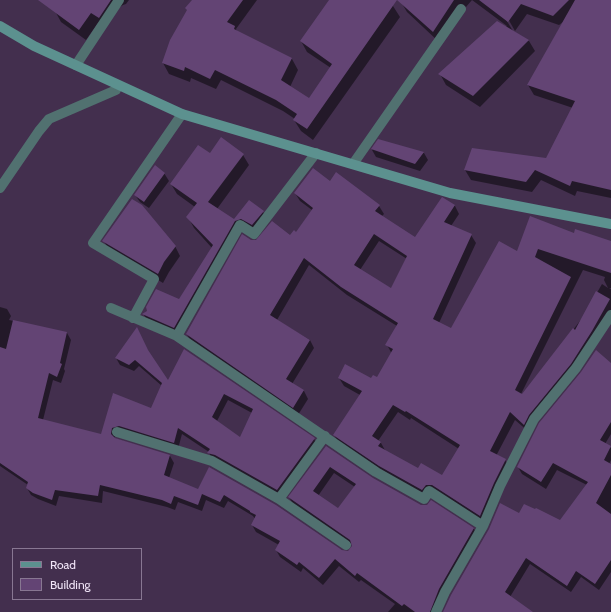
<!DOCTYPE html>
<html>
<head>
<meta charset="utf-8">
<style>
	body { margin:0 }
	#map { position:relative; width:611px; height:612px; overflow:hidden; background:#432f4e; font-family:Cabin,sans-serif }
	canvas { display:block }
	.legend { position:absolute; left:12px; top:548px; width:130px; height:52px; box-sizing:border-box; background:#432f4e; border:1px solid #887792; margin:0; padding:5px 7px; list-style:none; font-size:12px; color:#f0e4f7 }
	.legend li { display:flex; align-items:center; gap:8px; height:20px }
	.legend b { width:20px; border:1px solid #887792 }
</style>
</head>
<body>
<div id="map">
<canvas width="611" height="612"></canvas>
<ul class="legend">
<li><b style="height:5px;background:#5c918f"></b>Road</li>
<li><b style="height:11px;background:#634474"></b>Building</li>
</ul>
</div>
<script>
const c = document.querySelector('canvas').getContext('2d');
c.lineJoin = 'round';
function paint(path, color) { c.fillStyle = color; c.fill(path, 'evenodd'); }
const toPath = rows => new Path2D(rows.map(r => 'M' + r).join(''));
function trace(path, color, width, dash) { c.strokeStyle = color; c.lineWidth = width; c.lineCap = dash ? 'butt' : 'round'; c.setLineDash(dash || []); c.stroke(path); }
const shadow = toPath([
	[62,0,129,0,126,4,123,5,98,23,86,40,61,22,55,11],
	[193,0,257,0,236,29,237,32,292,59,298,70,290,87,309,99,331,68,307,52,301,41,330,0,385,0,393,6,400,17,313,140,301,131,294,120,295,119,283,111,221,80,216,89,191,78,190,82,169,74,163,63],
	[403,0,611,0,611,198,577,191,575,196,541,180,532,192,471,180,465,170,546,159,573,108,534,95,528,85,563,22,559,25,527,14,515,31,507,17,505,18,513,31,529,41,535,51,480,107,446,85,440,74,507,26,472,0,466,7,463,5,439,42,407,12,401,2],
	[379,140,424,153,428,160,420,171,376,157,372,150],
	[210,155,243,155,249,165,217,209,234,221,263,212,269,222,259,235,247,229,240,233,180,338,150,325,144,315,179,300,212,248,194,228,188,217,195,207,177,194,171,184],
	[164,173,169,181,149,208,140,202,135,195],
	[330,183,379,206,384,214,381,217,415,239,442,199,455,206,459,214,451,226,471,235,476,243,439,323,452,330,518,252,574,234,611,242,611,288,609,288,611,289,611,319,529,432,515,420,496,456,505,460,510,468,485,524,438,493,427,498,339,443,334,435,360,395,344,386,339,378,377,379,392,354,387,345,397,326,347,295,309,265,277,320,310,340,314,348,292,384,304,391,308,399,298,415,191,342,187,334,250,241,257,241,290,236,296,233,312,210,300,201,295,193],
	[379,241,407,259,392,289,360,270],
	[583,270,605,277,604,280,608,288,602,284,583,317,520,398,519,398],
	[398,412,410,420,411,418,459,449,443,476,418,470,386,452,381,443,378,441],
	[104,241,175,246,180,256,169,272,163,283,109,250],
	[0,307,7,309,11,316,9,320,67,333,71,340,64,369,65,371,61,383,53,380,43,420,102,435,113,394,152,409,162,386,139,366,134,371,120,365,116,358,150,355,168,382,185,350,314,439,318,446,281,497,212,460,209,452,182,434,178,449,117,434,114,438,170,456,174,463,169,478,199,491,210,468,345,552,349,552,353,545,293,504,289,497,326,447,372,479,421,506,427,506,431,501,474,529,478,536,436,612,388,612,395,604,361,580,359,582,339,566,323,585,303,568,301,572,280,557,276,550,279,545,256,532,252,525,255,519,253,516,228,501,224,508,206,500,202,511,178,502,175,510,167,507,103,491,102,503,59,496,56,506,38,499,31,495,27,488,28,485,0,466],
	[228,400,252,413,240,439,217,421],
	[334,473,355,487,339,509,318,496],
	[611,364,611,434,605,444,611,448,611,460,609,464,611,465,611,572,599,590,581,577,571,592,530,564,510,597,531,612,444,612,520,514,560,522,587,485,557,470,546,489,522,474,518,467]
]);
const building = toPath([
	[38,0,111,0,99,18,91,13,79,30],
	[192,0,243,0,227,22,235,26,234,29,292,58,281,80,309,98,332,64,300,41,329,0,454,0,433,32,397,0,307,129,293,120,297,114,276,100,215,70,210,79,185,67,184,71,162,63,170,40,187,10,185,8],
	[479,0,569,0,553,16,521,4,508,22],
	[575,0,611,0,611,190,572,181,570,186,535,170,526,182,464,170,472,148,546,158,575,101,527,85],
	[497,21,529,40,473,96,438,74],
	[221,137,244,154,208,202,234,219,249,200,264,211,252,225,241,219,235,221,174,328,142,314,147,311,146,307,156,289,179,299,213,245,186,217,197,203,170,184,198,145,210,153],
	[378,139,424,152,415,164,371,149],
	[155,165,165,173,144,202,134,195],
	[313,168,330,181,336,172,380,205,375,211,415,237,442,197,455,205,444,222,472,234,433,319,451,328,499,241,517,251,530,216,574,233,575,229,611,241,611,273,538,249,535,257,571,277,515,390,522,394,573,328,575,330,596,291,610,299,592,331,571,364,529,415,524,425,510,412,490,451,506,459,494,483,480,516,432,485,426,485,422,490,379,466,333,435,362,391,338,378,345,364,371,378,373,375,377,377,393,349,385,345,398,323,341,287,304,258,270,315,310,340,286,379,304,390,293,408,186,334,242,234,251,240,256,240,272,221,290,235,294,230,296,232,313,208,294,193],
	[374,234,407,256,391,288,354,265],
	[393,405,405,412,406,411,460,445,442,475,421,463,418,468,378,446,381,442,372,436],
	[132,199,142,205,176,246,164,262,158,274,102,241],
	[13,320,67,332,60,363,62,364,57,377,49,373,38,418,101,434,113,393,151,408,162,383,135,360,129,365,115,358,137,327,148,350,168,380,184,349,315,438,277,490,215,455,207,453,210,449,178,428,174,443,119,426,112,428,111,434,115,438,170,455,164,475,198,489,209,467,276,505,342,550,348,551,352,546,350,540,288,497,326,446,373,478,421,505,427,505,431,500,474,528,439,589,430,612,415,612,404,604,402,606,357,573,355,576,335,559,319,578,299,562,297,565,275,550,280,541,251,525,256,515,250,512,250,511,224,495,220,502,202,494,198,505,174,496,171,504,162,500,100,485,98,496,55,490,52,500,33,493,26,488,28,482,0,463,0,347,6,349],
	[224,394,253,409,240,437,212,417],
	[330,467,356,484,338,508,313,491],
	[596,350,611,363,611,422,600,440,611,446,604,460,611,464,611,475,596,503,611,514,611,560,595,584,576,571,567,586,526,558,505,592,533,612,443,612,451,595,489,529,500,503,519,513,524,504,535,509,536,508,560,520,588,482,553,463,541,482,517,467,539,423,581,372]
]);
const street = toPath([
	[76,65,119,0],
	[353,164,461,9],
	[0,188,39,131,49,119,116,90],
	[111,308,177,336,376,472,424,499,429,491,483,526],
	[133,318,154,279,93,243,182,114],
	[177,336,240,225,254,234,316,153],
	[117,432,212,461,279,499,346,545],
	[279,499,325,436],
	[436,612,445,592,483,526,500,486,534,419,576,368,611,315]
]);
const secondary = toPath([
	[0,26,34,46,182,114,450,193,611,224]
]);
paint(shadow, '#0007');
paint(building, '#634474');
trace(street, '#517170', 10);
trace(secondary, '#5c918f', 10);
</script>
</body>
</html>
